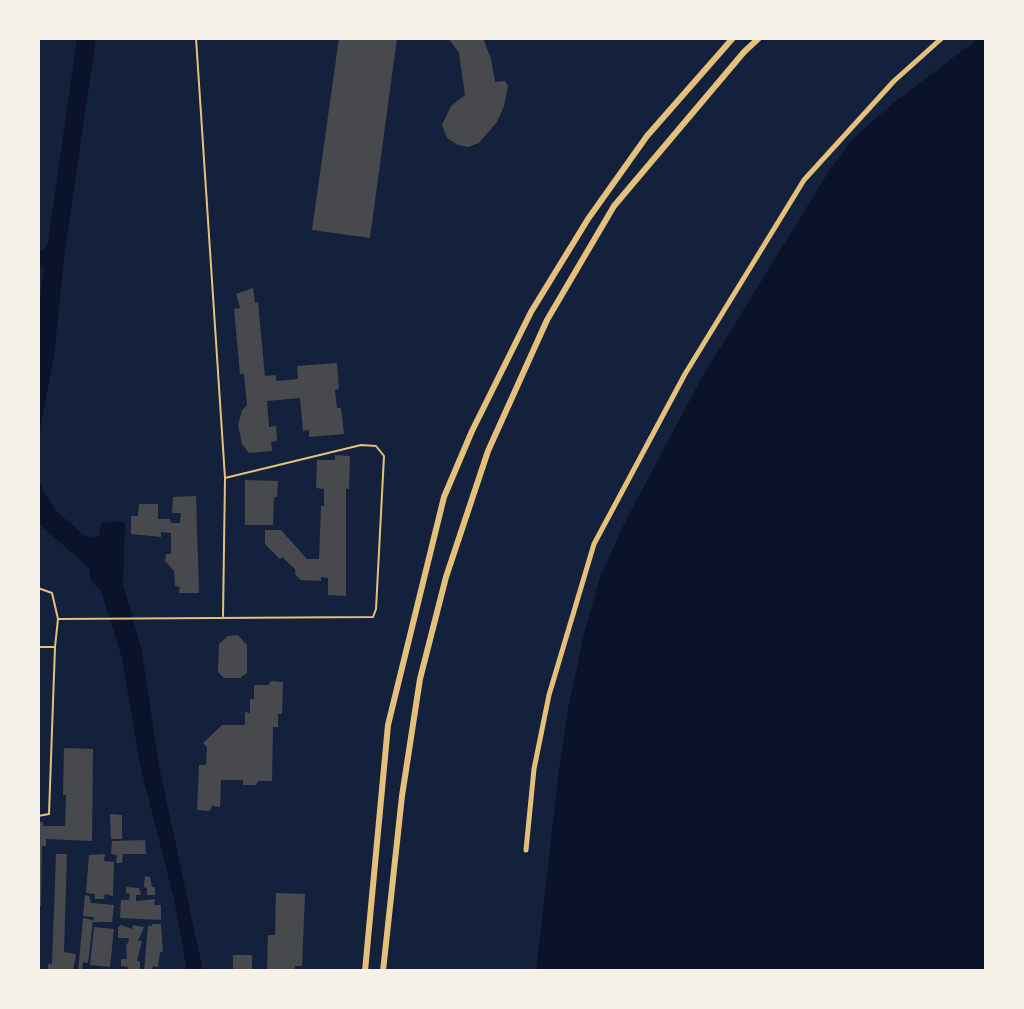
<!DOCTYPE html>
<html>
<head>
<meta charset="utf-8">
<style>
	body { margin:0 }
	#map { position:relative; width:1024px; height:1009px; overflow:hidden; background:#14213d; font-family:"Space Grotesk",sans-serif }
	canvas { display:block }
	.frame { position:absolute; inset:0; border:40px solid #f6f1e7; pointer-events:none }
</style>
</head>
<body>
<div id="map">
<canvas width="1024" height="1009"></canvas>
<div class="frame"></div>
</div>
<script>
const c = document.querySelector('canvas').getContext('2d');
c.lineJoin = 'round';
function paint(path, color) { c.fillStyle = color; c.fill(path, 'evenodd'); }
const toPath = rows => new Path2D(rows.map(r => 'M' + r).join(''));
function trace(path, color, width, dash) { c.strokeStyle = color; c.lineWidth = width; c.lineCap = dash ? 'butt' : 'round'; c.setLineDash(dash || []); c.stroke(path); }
const water = toPath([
	[77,38,96,38,64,258,54,356,38,440,38,311,44,268,38,266,38,250,44,250,48,242],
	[979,38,986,38,986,971,536,971,559,770,568,709,584,634,600,577,626,520,701,379,829,171,852,140,893,103],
	[38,481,56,511,86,537,99,536,101,523,123,521,125,525,123,584,142,651,159,766,203,971,187,971,174,899,140,765,122,658,101,591,91,581,89,568,38,523]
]);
const building = toPath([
	[339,38,397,38,370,238,312,230],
	[448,38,483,38,491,59,495,82,505,81,508,86,504,106,497,122,479,143,468,147,458,145,447,138,442,125,451,106,465,95,459,53],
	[253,288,255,303,258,302,265,376,276,375,276,381,298,379,297,366,337,363,339,389,335,390,337,408,341,408,344,434,309,437,309,430,303,431,300,398,267,401,269,427,276,426,277,441,271,442,272,451,249,453,242,444,238,425,242,410,247,405,244,374,240,374,234,309,240,308,236,294],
	[335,455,350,456,349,489,346,489,346,596,328,595,328,578,321,577,321,581,301,580,295,574,295,569,282,557,280,559,265,544,265,530,281,530,307,559,319,559,321,506,324,506,324,489,316,488,317,460,335,460],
	[245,480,278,481,277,497,274,497,273,525,245,525],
	[196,496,199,593,179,593,180,587,175,586,174,571,165,561,166,554,171,554,171,533,161,532,161,537,131,534,131,516,138,516,139,504,158,504,158,519,170,519,171,523,180,523,181,513,172,513,173,497],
	[238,635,247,645,247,673,240,678,224,678,218,672,219,644,228,636],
	[271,681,283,682,282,714,278,714,278,727,273,727,272,781,258,781,256,785,243,785,243,780,221,780,220,807,212,806,210,811,197,810,199,765,206,765,207,747,203,743,222,725,245,725,245,712,250,713,250,699,254,699,254,685,268,685],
	[64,748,93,749,92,841,46,839,46,846,42,846,41,906,38,906,38,822,43,822,43,826,65,826,66,795,63,795],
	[110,814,122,815,122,839,111,839],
	[145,840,146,854,123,854,122,863,116,863,117,855,111,854,112,841],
	[56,854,67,854,64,952,76,954,73,971,47,971,49,963,52,964],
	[105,854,104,861,114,862,113,896,105,894,104,899,95,899,95,894,86,893,89,855],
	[145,876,150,877,152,887,155,887,155,895,147,895,147,888,144,887],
	[126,887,139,888,141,895,136,895,136,901,155,899,154,905,161,905,161,920,120,918,121,900,129,900,130,894,126,893],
	[276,893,305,894,302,966,295,966,295,971,267,971,268,935,275,935],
	[85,895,89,896,91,903,114,905,112,922,93,922,94,917,83,916],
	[83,918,93,920,88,963,83,962,82,971,78,971],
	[152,924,161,924,163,952,160,952,158,967,153,966,152,971,144,971,148,926,152,926],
	[121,925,132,929,133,925,144,927,138,941,142,941,137,961,140,961,140,971,132,971,127,970,128,967,121,966,121,959,127,959,126,943,128,944,129,938,118,938,118,927],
	[94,927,114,929,110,967,90,965],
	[233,955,252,955,252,971,233,971]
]);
const service = toPath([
	[196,38,225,478,223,616],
	[38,588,52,593,58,619,55,647,38,647],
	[58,619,373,617,376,609,384,456,376,446,361,445,225,478],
	[38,816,49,814,55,647]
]);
const minor = toPath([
	[526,850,534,769,549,695,594,544,685,374,804,180,894,81,942,38]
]);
const tertiary = toPath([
	[365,971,388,725,444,497,472,431,531,312,588,219,647,136,733,38],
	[383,971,402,796,420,679,446,577,488,451,547,320,614,206,744,52,759,38]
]);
paint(water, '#0b132b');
paint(building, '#48494c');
trace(service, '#e5c07b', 2);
trace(minor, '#e5c07b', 5);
trace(tertiary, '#e5c07b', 6);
</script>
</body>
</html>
